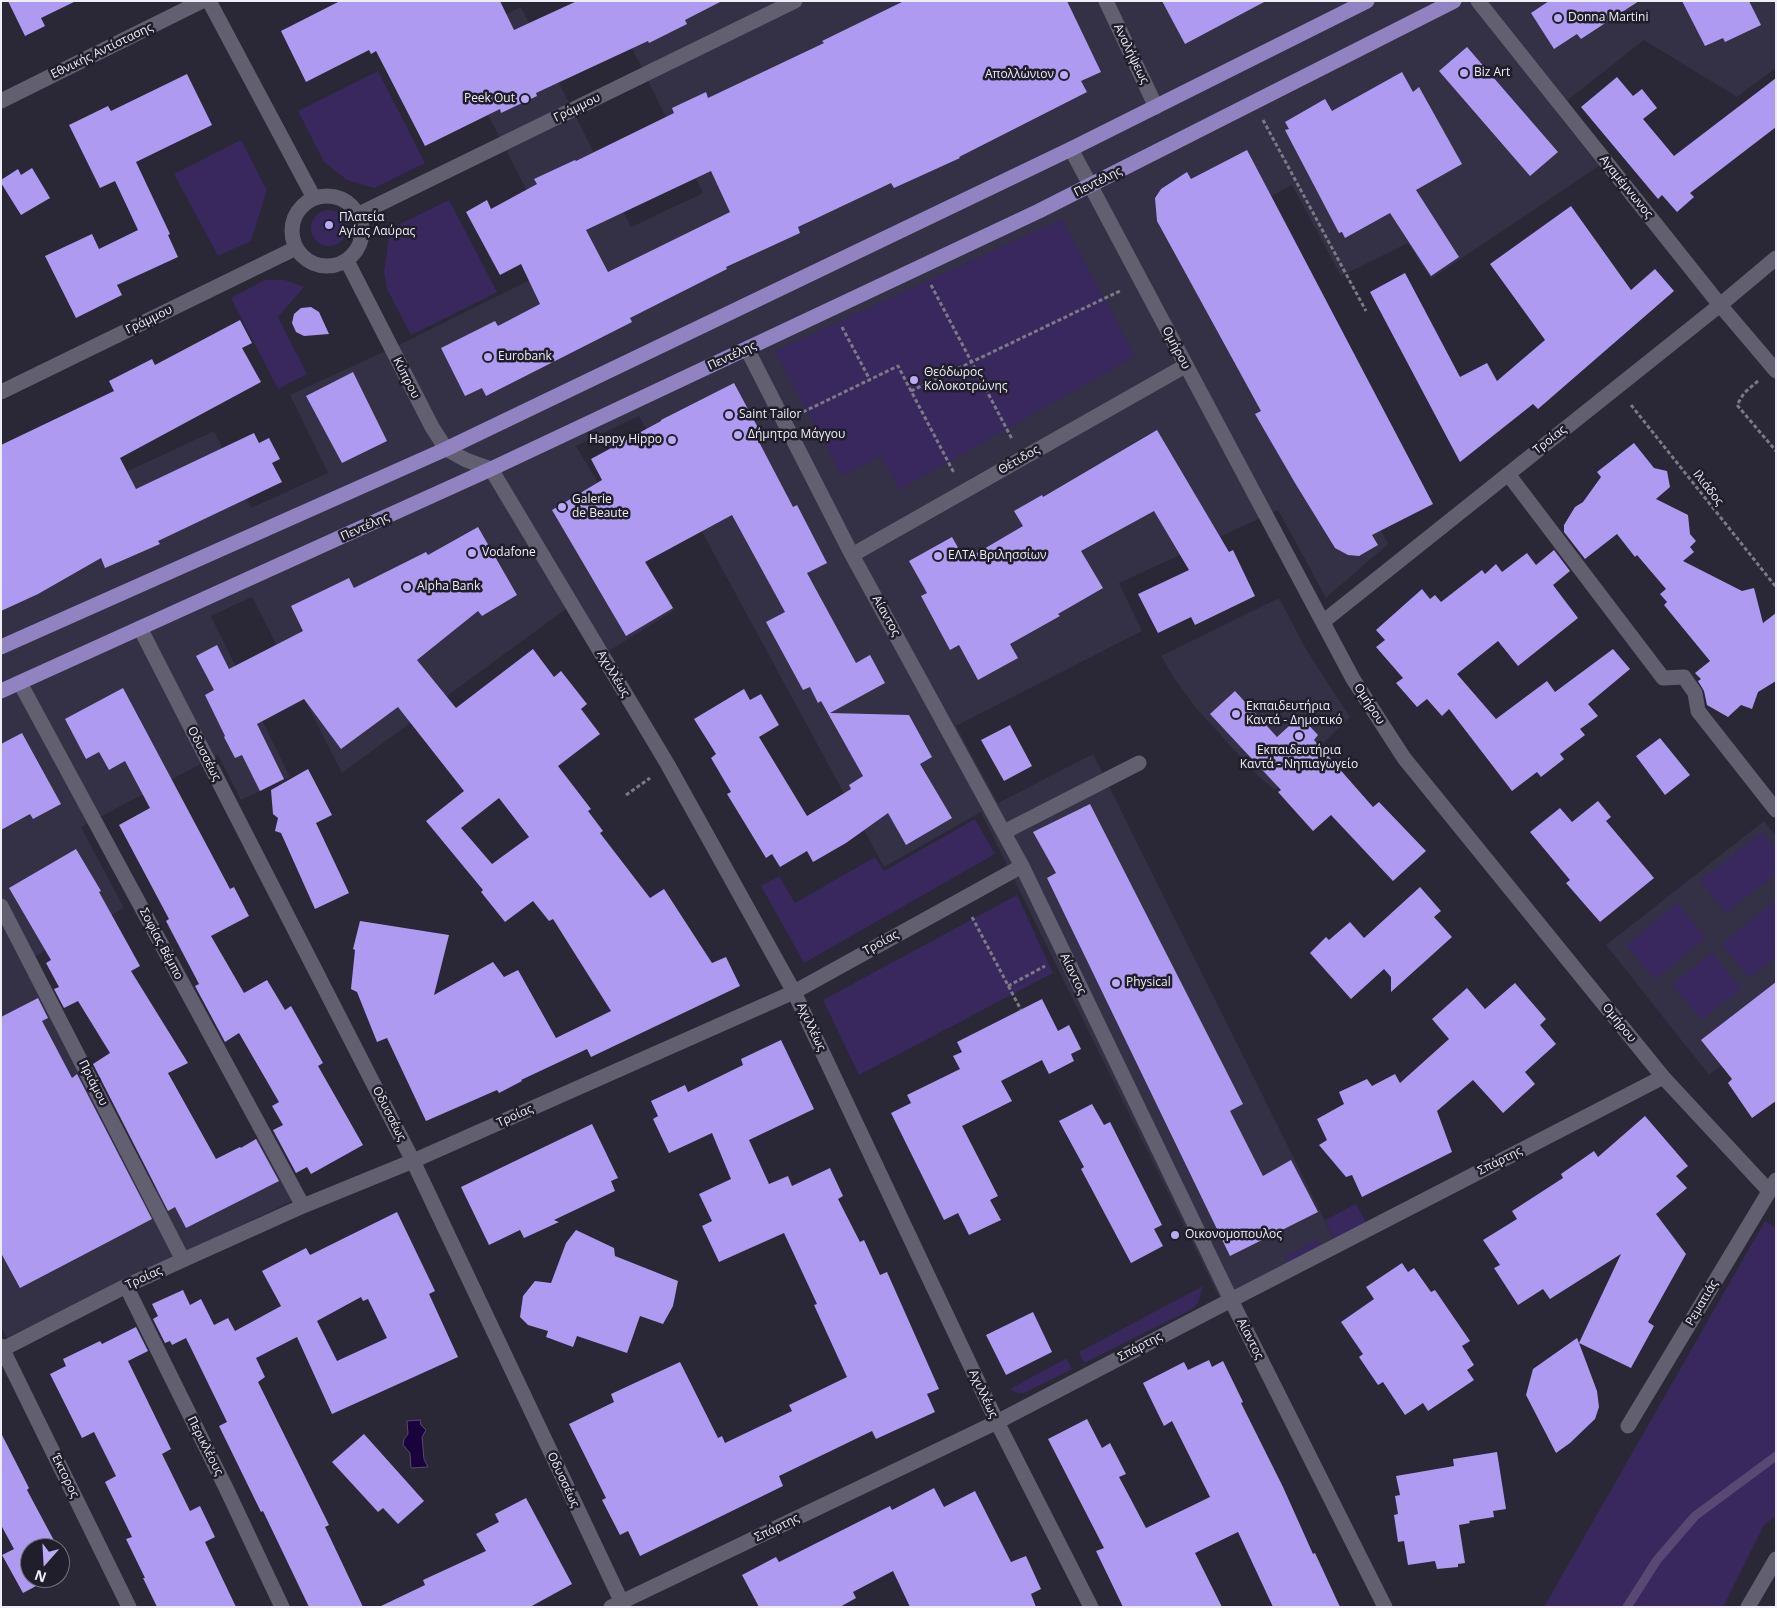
<!DOCTYPE html>
<html>
<head>
<meta charset="utf-8">
<style>
	body { margin:0 }
	#map { position:relative; width:1777px; height:1608px; overflow:hidden; background:#2a2736; font-family:"Open Sans",sans-serif }
	canvas { display:block }
	.frame { position:absolute; inset:0; border:2px solid #efedf7; pointer-events:none }
	.north { position:absolute; left:20px; top:1538px; width:50px; height:50px; box-sizing:border-box; background:#211e2c; border:1px solid #73717d; border-radius:50%; rotate:199deg; font-size:14px; font-weight:700; line-height:20px; text-align:center; color:#efedf7 }
	.north::after { content:''; display:block; margin:auto; width:18px; height:22px; background:#bbaaf6; clip-path:polygon(50% 0,100% 100%,50% 72%,0 100%) }
</style>
</head>
<body>
<div id="map">
<canvas width="1777" height="1608"></canvas>
<div class="frame"></div>
<div class="north">N</div>
</div>
<script>
const c = document.querySelector('canvas').getContext('2d');
c.lineJoin = 'round';
function paint(path, color) { c.fillStyle = color; c.fill(path, 'evenodd'); }
const toPath = rows => new Path2D(rows.map(r => 'M' + r).join(''));
function trace(path, color, width, dash) { c.strokeStyle = color; c.lineWidth = width; c.lineCap = dash ? 'butt' : 'round'; c.setLineDash(dash || []); c.stroke(path); }
function label(font, color, halo, rows, align = 'center') {
  c.font = font + ' "Open Sans",sans-serif'; c.lineWidth = 5; c.setLineDash([]); c.textBaseline = 'middle'; c.strokeStyle = halo; c.fillStyle = color; for (const [text, x, y, turn = 0] of rows) {
    c.save(); c.translate(x, y); c.rotate((+turn || 0) * Math.PI / 180); c.textAlign = isNaN(turn) ? turn : align; if (halo) c.strokeText(text, 0, 0); c.fillText(text, 0, 0); c.restore();
  }
}
const built = toPath([
	[609,1,1776,1,1776,68,1737,97,1644,40,1555,110,1599,166,1431,279,1408,243,1341,276,1292,185,1225,221,1388,544,1326,598,1278,510,1119,583,1142,631,956,726,998,803,1093,754,1334,1239,1220,1299,981,812,884,867,639,416,576,446,675,610,601,656,570,606,342,773,252,597,211,616,290,777,241,800,218,755,81,827,124,908,34,957,155,1189,258,1138,292,1201,7,1338,1,1326,1,530,214,431,251,508,328,473,290,395,405,342,564,263,450,41,521,7,631,227,703,193],
	[1279,598,1307,651,1350,717,1275,790,1258,776,1196,708,1176,681,1161,656],
	[1764,821,1776,836,1776,1023,1709,1075,1606,945]
]);
const green = toPath([
	[378,71,425,163,374,188,347,180,324,162,298,111],
	[241,140,267,190,251,241,218,256,174,174],
	[449,200,497,292,411,335,387,289,384,271,389,238,398,225],
	'311 228a18 18 0 1 1 36 0a18 18 0 1 1-36 0Z',
	[1062,219,1135,356,899,490,881,456,842,476,775,351],
	[265,280,285,280,304,287,278,317,307,374,278,389,231,298],
	[975,819,995,854,804,963,761,886,779,876,795,903,875,857,884,871],
	[1762,832,1776,849,1776,874,1726,913,1700,881],
	[1017,895,1053,973,859,1075,823,1000],
	[1776,900,1776,957,1750,978,1721,944],
	[1677,903,1706,938,1655,979,1626,945],
	[1712,953,1741,988,1702,1020,1672,985],
	[1356,1204,1367,1224,1335,1240,1325,1220],
	[1765,1221,1776,1228,1776,1516,1764,1525,1723,1607,1544,1607],
	[1317,1240,1321,1247,1288,1263,1284,1257],
	[1203,1286,1198,1303,1192,1309,1084,1363,1079,1352],
	[1067,1358,1072,1369,1024,1393,1017,1393,1010,1389]
]);
const water = toPath([
	[420,1420,421,1425,426,1430,422,1437,424,1459,428,1467,411,1468,410,1453,403,1445,404,1439,408,1434,407,1421,420,1420]
]);
const stream = toPath([
	[1627,1607,1657,1560,1695,1516,1776,1456]
]);
const building = toPath([
	[8,1,76,1,41,18,45,26,25,36],
	[340,1,500,1,514,30,577,1,722,1,685,20,687,24,649,43,648,41,536,93,537,96,501,113,500,109,425,146,376,51,371,54,369,50,306,82,281,31],
	[904,1,1067,1,1101,72,1081,81,1087,92,959,157,960,158,894,188,891,183,798,227,800,233,726,267,727,269,630,318,632,322,486,396,482,388,465,396,441,348,495,321,498,326,540,304,521,264,500,275,466,212,487,200,491,209,537,184,534,179,575,160,576,161,674,113,672,108,706,92,708,98,824,43,822,41],
	[711,171,730,212,608,272,586,230],
	[1162,1,1266,1,1185,44],
	[1549,1,1639,1,1581,39,1577,34,1554,49,1531,13],
	[1682,1,1749,1,1761,25,1725,42,1723,38,1705,46],
	[1467,47,1558,152,1530,176,1439,71],
	[1402,72,1413,92,1419,87,1462,164,1416,190,1459,257,1431,276,1390,213,1345,238,1342,232,1339,233,1285,130,1289,129,1285,122,1325,99,1332,111],
	[187,74,212,125,136,162,170,234,168,235,178,257,117,285,122,295,76,318,45,256,92,234,99,249,138,230,115,181,100,188,69,125,108,106,111,111],
	[1617,77,1633,96,1642,89,1657,108,1643,119,1674,156,1776,78,1776,127,1690,193,1694,197,1677,212,1662,195,1658,199,1581,107],
	[1247,150,1433,504,1372,535,1378,545,1359,556,1348,555,1335,548,1295,483,1255,414,1261,411,1157,221,1155,198,1161,189,1187,172,1191,179],
	[32,168,50,198,21,215,1,183,1,180,18,169,21,175],
	[1571,206,1631,290,1655,269,1674,291,1538,409,1533,404,1460,462,1370,292,1405,273,1460,377,1487,363,1497,381,1545,340,1490,264],
	[311,307,319,312,329,334,304,336,296,332,292,323,294,314,301,308],
	[240,320,252,343,242,348,261,382,120,458,136,489,254,433,259,443,269,438,280,459,272,463,282,482,158,541,160,544,105,568,101,558,38,594,1,611,1,445,114,391,109,381,152,359,155,365],
	[353,372,387,441,342,463,306,396],
	[734,383,764,439,759,442,793,507,797,505,827,563,807,573,856,663,870,655,885,683,830,713,909,715,932,757,920,764,952,818,906,845,888,813,846,843,813,862,807,851,780,867,772,854,766,858,727,794,731,792,711,758,716,754,694,719,744,689,750,700,761,694,779,725,759,737,807,816,851,789,849,785,863,776,821,701,818,703,810,687,803,690,766,622,785,612,732,515,645,562,673,608,626,636,552,510,602,480,591,459,661,421,661,420],
	[1157,430,1229,552,1233,550,1255,596,1195,625,1191,617,1158,633,1138,594,1189,570,1154,511,1081,551,1103,588,1058,614,1060,616,1010,644,1018,658,978,680,959,645,950,650,921,596,927,593,909,561,952,537,965,560,1023,526,1014,511,1042,495,1043,497],
	[1634,443,1654,468,1667,471,1670,487,1656,499,1688,515,1690,534,1696,541,1690,547,1694,552,1683,561,1742,591,1754,588,1763,623,1776,613,1776,681,1758,692,1752,709,1741,705,1728,717,1707,705,1704,691,1698,681,1701,679,1695,673,1710,661,1664,605,1667,602,1660,594,1666,589,1637,555,1635,557,1617,534,1585,559,1564,532,1564,525,1575,507,1583,502,1601,477,1597,472],
	[478,527,517,595,482,616,478,611,417,660,456,708,533,649,554,677,561,671,587,704,581,709,600,734,558,766,591,809,588,811,603,831,600,833,650,898,664,889,712,963,726,957,740,986,591,1057,587,1049,521,1080,522,1081,499,1093,497,1090,426,1121,387,1038,377,1042,357,992,351,989,355,950,353,949,360,921,449,935,434,995,493,962,504,977,518,970,556,1038,611,1011,553,919,549,921,533,901,505,922,481,892,483,890,426,821,464,791,398,707,341,749,304,699,257,724,284,779,260,791,242,755,235,758,224,737,225,736,205,695,214,690,196,656,217,645,229,669,303,631,291,606,349,578,354,588,426,552,428,555],
	[499,798,529,837,492,864,461,828],
	[1554,550,1570,571,1553,585,1578,618,1518,666,1498,641,1457,674,1496,719,1547,681,1555,692,1613,649,1630,669,1588,704,1598,716,1580,729,1585,735,1560,754,1564,759,1541,777,1537,772,1512,791,1449,709,1442,716,1427,699,1417,707,1396,683,1403,678,1376,647,1385,640,1376,630,1422,589,1430,599,1435,595,1441,602,1482,570,1485,574,1496,564,1502,572,1527,553,1536,565],
	[123,688,230,889,234,887,249,916,211,936,244,993,267,980,285,1010,291,1006,323,1063,318,1066,363,1145,311,1174,307,1167,296,1173,273,1130,283,1125,272,1106,279,1102,239,1033,225,1042,195,986,199,984,166,921,169,919,119,825,150,808,125,761,109,770,99,752,86,759,65,719],
	[1235,691,1277,737,1300,716,1318,735,1314,740,1373,807,1379,802,1426,851,1393,881,1331,815,1313,831,1278,792,1281,790,1210,714],
	[1010,725,1032,766,1004,781,981,740],
	[22,733,61,804,33,819,30,814,1,830,1,744],
	[1660,738,1690,775,1665,795,1636,756],
	[308,769,332,815,316,823,349,893,315,909,281,833,275,831,278,818,273,814,271,790],
	[1598,801,1611,817,1606,821,1654,878,1600,922,1566,883,1570,880,1530,832,1560,808,1572,822],
	[1090,804,1243,1104,1230,1111,1263,1176,1291,1160,1318,1212,1230,1256,1047,878,1056,873,1033,832],
	[76,849,101,891,99,892,140,966,131,971,188,1063,168,1073,216,1159,240,1147,241,1148,256,1139,279,1181,186,1228,175,1207,168,1211,93,1064,110,1053,78,1001,64,1008,54,989,59,987,46,963,51,960,9,888],
	[1420,887,1441,911,1434,917,1452,937,1391,992,1391,977,1384,969,1351,999,1310,953,1326,937,1329,940,1350,922,1364,938],
	[1776,982,1776,1101,1752,1118,1728,1083,1732,1079,1701,1040],
	[1515,983,1546,1019,1540,1025,1556,1044,1525,1072,1535,1084,1503,1113,1473,1080,1437,1111,1452,1152,1362,1197,1352,1175,1346,1177,1319,1145,1327,1140,1317,1119,1344,1104,1339,1092,1367,1079,1372,1086,1395,1074,1400,1083,1449,1039,1432,1019,1467,988,1485,1009],
	[38,998,48,1018,42,1021,72,1078,77,1074,152,1219,20,1288,1,1253,1,1017],
	[1042,999,1058,1031,1069,1025,1081,1049,1071,1054,1074,1061,1049,1074,1042,1060,1001,1081,1012,1101,962,1126,998,1196,990,1200,1001,1220,969,1235,958,1213,944,1220,891,1113,911,1103,907,1095,960,1069,953,1056,962,1052,957,1042],
	[781,1040,814,1109,749,1140,769,1184,788,1176,792,1186,830,1168,843,1196,838,1199,860,1242,864,1240,880,1275,887,1272,939,1389,927,1394,935,1412,876,1439,872,1431,779,1476,783,1486,640,1556,628,1531,620,1535,602,1500,606,1498,569,1424,614,1402,611,1394,680,1362,718,1438,722,1436,725,1443,792,1411,789,1405,847,1377,814,1305,817,1304,784,1233,719,1262,702,1226,712,1221,699,1194,731,1179,712,1133,669,1153,653,1119,658,1116,651,1101,685,1085,688,1092,743,1065,741,1059],
	[1092,1104,1104,1125,1110,1122,1162,1225,1154,1229,1163,1246,1131,1263,1081,1169,1084,1167,1059,1121],
	[1645,1116,1688,1166,1676,1176,1687,1188,1656,1214,1686,1254,1648,1322,1654,1326,1631,1368,1579,1343,1597,1391,1599,1407,1595,1419,1570,1443,1556,1453,1526,1395,1533,1369,1577,1338,1579,1343,1621,1254,1550,1299,1543,1289,1518,1305,1494,1268,1500,1265,1483,1240,1517,1219,1512,1211,1563,1178,1561,1174,1594,1151,1598,1157],
	[592,1124,618,1178,611,1181,615,1191,554,1220,559,1222,524,1238,520,1230,489,1245,461,1187],
	[397,1212,435,1291,429,1294,458,1357,332,1414,297,1337,256,1358,265,1377,258,1382,329,1525,325,1527,363,1607,309,1607,263,1511,261,1512,219,1426,227,1422,186,1338,172,1345,170,1341,165,1343,153,1319,158,1316,152,1304,183,1290,190,1305,201,1299,214,1325,228,1318,235,1331,281,1306,262,1271,306,1248,310,1255],
	[361,1297,363,1301,368,1299,387,1338,337,1361,317,1321],
	[576,1230,614,1248,615,1256,678,1281,673,1306,663,1324,640,1316,627,1353,577,1336,573,1347,546,1337,548,1331,528,1325,520,1317,523,1296,535,1281,551,1283,566,1243],
	[1402,1263,1408,1272,1414,1268,1431,1292,1435,1290,1470,1341,1462,1346,1474,1365,1467,1370,1474,1380,1428,1411,1423,1403,1405,1415,1383,1382,1378,1385,1359,1357,1363,1354,1341,1322,1374,1299,1366,1287],
	[1033,1312,1052,1352,1006,1375,986,1335],
	[136,1327,148,1351,128,1361,171,1449,162,1454,190,1511,200,1506,215,1537,205,1542,236,1607,157,1607,143,1578,145,1578,126,1539,132,1537,105,1482,116,1476,94,1432,82,1438,50,1374,66,1366,63,1359,100,1341,102,1344],
	[1209,1360,1212,1367,1223,1361,1243,1402,1241,1403,1283,1487,1313,1554,1315,1553,1340,1607,1273,1607,1238,1532,1195,1553,1222,1607,1123,1607,1096,1551,1104,1548,1048,1439,1087,1419,1102,1448,1110,1443,1126,1474,1119,1477,1146,1528,1210,1497,1172,1421,1164,1426,1143,1383,1184,1362,1188,1370],
	[1,1433,29,1488,27,1490,58,1548,30,1548,30,1578,51,1578,23,1593,2,1555,14,1549,1,1525],
	[364,1434,424,1501,398,1524,383,1508,378,1512,332,1462],
	[1497,1452,1506,1509,1493,1511,1494,1517,1469,1521,1470,1523,1459,1525,1465,1563,1458,1564,1458,1567,1437,1569,1435,1561,1408,1565,1404,1541,1398,1542,1394,1515,1398,1514,1395,1496,1400,1495,1396,1476,1454,1466,1453,1459],
	[934,1488,944,1507,975,1491,1011,1562,1026,1556,1041,1589,1031,1594,1036,1607,910,1607,893,1571,853,1592,856,1598,840,1607,759,1607,742,1575,776,1557,779,1562,890,1506,892,1510],
	[526,1498,572,1584,530,1607,379,1607,425,1585,423,1580,486,1551,476,1534,499,1522,495,1514],
	[60,1552,69,1569,60,1573]
]);
const path = toPath([
	[1263,120,1366,311],
	[931,285,1012,439],
	[842,327,870,380],
	[1758,381,1744,393,1737,405,1776,451],
	[911,391,1122,290],
	[1631,405,1776,587],
	[803,412,898,366,954,473],
	[626,795,650,778],
	[972,917,1021,1010],
	[1008,986,1045,966]
]);
const minor = toPath([
	[209,1,314,198],
	[1106,1,1156,107],
	[1478,1,1720,305,1776,371],
	[1,101,202,1],
	[1071,149,1353,679,1404,758,1663,1077,1769,1191],
	'292 231a35 35 0 1 1 70 0a35 35 0 1 1-70 0Z',
	[359,214,795,1],
	[347,261,432,427,446,449,466,460,491,469,668,765,794,992,997,1422,1091,1607],
	[747,349,852,555,1022,866,1231,1300,1385,1607],
	[1,392,296,248],
	[1508,474,1663,678,1684,677,1695,693,1698,711,1776,810],
	[852,555,1185,366],
	[1324,621,1720,305,1776,258],
	[140,628,413,1161,624,1607],
	[20,683,303,1206],
	[1004,832,1139,763],
	[1,906,183,1260],
	[126,1286,226,1488,282,1607],
	[1,1346,129,1607],
	[1,1350,126,1286,183,1260,303,1206,413,1161,794,992,1022,866],
	[1628,1426,1776,1180],
	[611,1607,997,1422,1231,1300,1663,1077],
	[1748,1607,1776,1559]
]);
const major = toPath([
	[1,647,446,449,1071,149,1367,1],
	[1,691,491,469,1039,211,1454,1]
]);
const markers = [
	[1558,18,5,"#bbaaf6"],
	[1464,73,5,"#bbaaf6"],
	[1064,75,5,"#bbaaf6"],
	[525,99,5,"#bbaaf6"],
	[329,225,5,"#bbaaf6"],
	[488,357,5,"#bbaaf6"],
	[914,380,5,"#bbaaf6"],
	[729,415,5,"#bbaaf6"],
	[738,435,5,"#bbaaf6"],
	[672,440,5,"#bbaaf6"],
	[562,507,5,"#bbaaf6"],
	[472,553,5,"#bbaaf6"],
	[938,556,5,"#bbaaf6"],
	[407,587,5,"#bbaaf6"],
	[1236,714,5,"#bbaaf6"],
	[1299,736,5,"#bbaaf6"],
	[1116,983,5,"#bbaaf6"],
	[1175,1235,5,"#bbaaf6"]
];
const poiNames = [
	["Donna Martini",1568,18],
	["Biz Art",1474,73],
	["Απολλώνιον",1054,75,"right"],
	["Peek Out",515,99,"right"],
	["Πλατεία",339,218],
	["Αγίας Λαύρας",339,232],
	["Eurobank",498,357],
	["Θεόδωρος",924,373],
	["Κολοκοτρώνης",924,387],
	["Saint Tailor",739,415],
	["Δήμητρα Μάγγου",748,435],
	["Happy Hippo",662,440,"right"],
	["Galerie",572,500],
	["de Beaute",572,514],
	["Vodafone",482,553],
	["ΕΛΤΑ Βριλησσίων",948,556],
	["Alpha Bank",417,587],
	["Εκπαιδευτήρια",1246,707],
	["Καντά - Δημοτικό",1246,721],
	["Εκπαιδευτήρια",1299,751,"center"],
	["Καντά - Νηπιαγωγείο",1299,765,"center"],
	["Physical",1126,983],
	["Οικονομοπουλος",1185,1235]
];
const streetNames = [
	["Εθνικής Αντίστασης",102,51,-26],
	["Αναλήψεως",1131,54,64],
	["Γράμμου",577,108,-26],
	["Πεντέλης",1098,182,-27],
	["Αγαμέμνωνος",1626,187,51],
	["Γράμμου",149,320,-26],
	["Ομήρου",1176,348,62],
	["Πεντέλης",732,356,-25],
	["Κύπρου",406,378,63],
	["Τροίας",1550,440,-38],
	["Θέτιδος",1019,460,-30],
	["Ιλιάδος",1708,488,52],
	["Πεντέλης",365,527,-24],
	["Αίαντος",886,616,61],
	["Αχιλλέως",613,674,59],
	["Ομήρου",1369,704,57],
	["Οδυσσέως",204,754,63],
	["Τροίας",881,943,-29],
	["Σοφίας Βέμπο",161,944,62],
	["Αίαντος",1073,974,64],
	["Ομήρου",1619,1023,51],
	["Αχιλλέως",811,1027,65],
	["Πριάμου",93,1083,63],
	["Οδυσσέως",389,1114,63],
	["Τροίας",515,1116,-24],
	["Σπάρτης",1500,1161,-27],
	["Τροίας",144,1278,-25],
	["Ρεματιάς",1702,1303,-59],
	["Αίαντος",1250,1339,63],
	["Σπάρτης",1140,1347,-28],
	["Αχιλλέως",983,1394,65],
	["Περικλέους",205,1446,63],
	["Έκτορος",65,1476,64],
	["Οδυσσέως",563,1480,65],
	["Σπάρτης",777,1528,-26]
];
paint(built, '#343045');
paint(green, '#38285e');
paint(water, '#1a023c');
trace(water, '#5a4874', 1);
trace(stream, '#5a4874', 9);
paint(building, '#af9af2');
trace(path, '#7b7986', 3, [4, 2.5]);
trace(minor, '#625f70', 15);
trace(major, '#9183c1', 15);
for (const [x, y, r, color] of markers) { const dot = new Path2D(); dot.arc(x, y, r, 0, 2 * Math.PI); c.fillStyle = color; c.fill(dot); trace(dot, '#211e2c', 2); }
label('12px', '#efedf7', '#211e2c', poiNames, 'left');
label('12px', '#efedf7', '#211e2c', streetNames);
</script>
</body>
</html>
